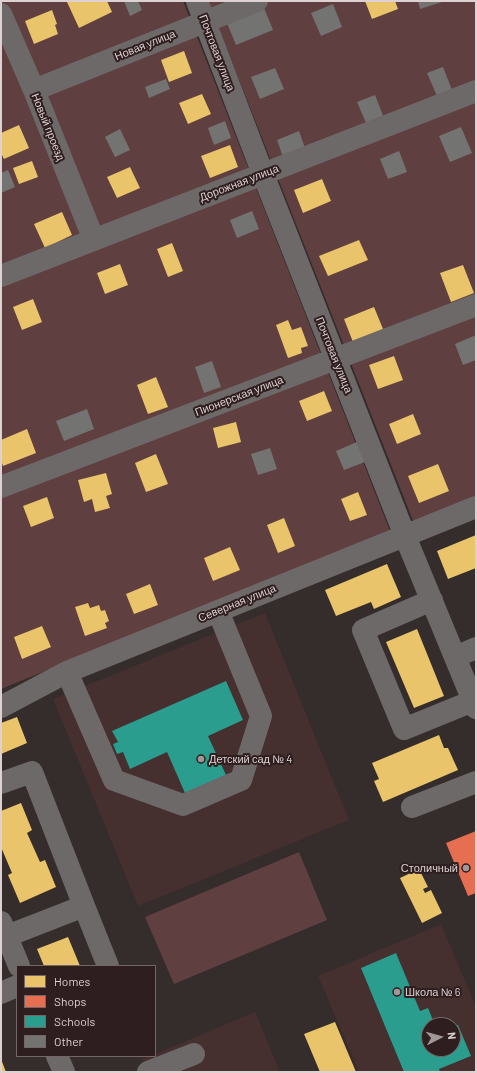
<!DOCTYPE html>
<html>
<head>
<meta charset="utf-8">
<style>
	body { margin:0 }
	#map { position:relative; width:477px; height:1073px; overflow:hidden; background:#352c2c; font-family:Barlow,sans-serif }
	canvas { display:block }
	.frame { position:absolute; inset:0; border:2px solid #ddd1d1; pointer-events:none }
	.legend { position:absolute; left:16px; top:965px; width:140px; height:92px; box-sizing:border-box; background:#2f1e1f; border:1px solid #756666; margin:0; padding:5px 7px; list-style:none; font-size:12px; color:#ddd1d1 }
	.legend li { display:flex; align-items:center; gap:8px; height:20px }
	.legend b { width:20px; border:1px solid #756666 }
	.north { position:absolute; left:421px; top:1017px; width:40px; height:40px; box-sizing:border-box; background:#2f1e1f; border:1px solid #756666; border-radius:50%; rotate:84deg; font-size:11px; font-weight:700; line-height:16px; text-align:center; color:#ddd1d1 }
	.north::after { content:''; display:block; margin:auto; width:14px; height:18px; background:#a29797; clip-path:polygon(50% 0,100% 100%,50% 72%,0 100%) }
</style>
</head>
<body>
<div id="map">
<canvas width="477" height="1073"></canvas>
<div class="frame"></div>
<ul class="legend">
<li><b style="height:11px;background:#e9c46a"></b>Homes</li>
<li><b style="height:11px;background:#e76f51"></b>Shops</li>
<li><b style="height:11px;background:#2a9d8f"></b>Schools</li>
<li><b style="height:11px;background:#737472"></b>Other</li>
</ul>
<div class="north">N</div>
</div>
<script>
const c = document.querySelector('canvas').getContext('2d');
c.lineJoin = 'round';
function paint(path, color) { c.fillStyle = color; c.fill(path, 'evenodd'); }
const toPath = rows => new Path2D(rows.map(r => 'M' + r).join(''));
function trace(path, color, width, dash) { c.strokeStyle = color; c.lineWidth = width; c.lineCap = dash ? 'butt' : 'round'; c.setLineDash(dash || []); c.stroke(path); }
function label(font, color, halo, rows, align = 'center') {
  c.font = font + ' Barlow,sans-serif'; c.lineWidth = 4; c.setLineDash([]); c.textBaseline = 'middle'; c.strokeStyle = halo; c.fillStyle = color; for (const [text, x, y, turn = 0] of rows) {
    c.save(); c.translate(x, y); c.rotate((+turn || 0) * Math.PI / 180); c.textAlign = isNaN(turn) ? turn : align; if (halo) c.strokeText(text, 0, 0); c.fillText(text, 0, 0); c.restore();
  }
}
const built = toPath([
	[265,613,349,820,138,906,53,699],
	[441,924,476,1007,476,1072,359,1072,318,976],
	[429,1025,453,1025,453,1049,429,1049],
	[255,1012,280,1072,148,1072,142,1059,149,1056,155,1056,155,1054]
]);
const green = toPath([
	[1,1,183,1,390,531,1,689],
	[208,1,476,1,476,498,414,523],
	[299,852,327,920,174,984,145,917]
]);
const homes = toPath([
	[69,1,107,1,112,12,79,28,67,2],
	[365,1,395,1,398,9,372,19],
	[52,10,57,24,55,25,58,34,34,44,25,21],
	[184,51,192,73,169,82,161,60],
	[202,94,211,114,188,124,179,103],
	[19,125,29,148,4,159,1,153,1,133],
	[230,145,238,167,210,178,201,156],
	[32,161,38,177,19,184,13,168],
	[130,167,140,188,117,198,107,177],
	[322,179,331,201,303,213,294,190],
	[62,212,72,235,45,248,34,224],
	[359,240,368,260,328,276,319,256],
	[172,243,183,271,168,277,157,249],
	[120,264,128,285,105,294,97,273],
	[463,265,474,293,451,302,440,273],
	[33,299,42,322,22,330,13,307],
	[374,307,383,329,353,342,344,319],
	[288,320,292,330,301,327,308,346,301,348,302,353,288,358,276,325],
	[394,356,403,380,378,389,369,365],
	[156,377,168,407,148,414,137,385],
	[324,391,332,411,307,421,299,401],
	[413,414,421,434,397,444,389,424],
	[236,422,241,442,218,448,213,428],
	[27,429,36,453,3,466,1,460,1,440],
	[156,454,168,484,146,492,135,463],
	[438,464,449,491,419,503,408,476],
	[106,473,112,494,106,496,110,508,95,512,92,499,84,502,78,480],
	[358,492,367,515,350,521,341,499],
	[47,497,54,518,31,527,23,506],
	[284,518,295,546,278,553,267,525],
	[476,535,476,568,448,579,437,551],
	[230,547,240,570,213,581,204,558],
	[387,564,401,597,374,609,371,602,336,616,325,590],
	[150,584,158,605,134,614,126,594],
	[88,603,90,608,99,605,101,611,105,610,109,621,105,623,107,628,85,636,75,607],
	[42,626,51,647,22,659,14,637],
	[417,629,444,696,414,708,386,642],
	[17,717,27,743,1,754,1,723],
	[439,735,444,748,448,748,458,770,383,802,374,781,379,779,372,763],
	[21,803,32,830,27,833,40,862,45,860,56,887,20,903,8,875,12,873,1,847,1,811],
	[419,869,428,887,423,889,425,893,431,890,442,913,422,923,400,878],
	[68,937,80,966,44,966,37,949],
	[335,1022,356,1072,320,1072,304,1034],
	[1,1059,6,1072,1,1072]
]);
const shops = toPath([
	[476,831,476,893,468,896,446,843]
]);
const schools = toPath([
	[226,681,243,720,208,736,226,775,185,793,167,752,130,769,123,752,117,754,113,744,118,742,112,731],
	[396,953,420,1011,428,1008,435,1025,429,1025,429,1049,453,1049,453,1027,458,1025,471,1056,439,1069,440,1072,404,1072,361,968]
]);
const building = toPath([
	[124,1,138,1,142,10,130,16],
	[418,1,445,1,420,9],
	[333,4,342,27,321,36,311,13],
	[264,8,273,30,236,45,227,23],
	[443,67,452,90,437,96,427,73],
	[275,68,284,89,260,99,251,77],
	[166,79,170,89,149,98,145,87],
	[375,95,384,118,367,125,357,102],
	[225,121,231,138,214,145,208,128],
	[461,127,472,153,450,162,439,136],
	[120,129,130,150,115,157,105,137],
	[299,131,305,148,283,157,277,140],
	[399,151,407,172,388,179,380,159],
	[8,170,15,187,1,193,1,173],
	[252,211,259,229,237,238,230,220],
	[476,335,476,360,463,365,455,344],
	[212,361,221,387,204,393,195,367],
	[87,409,94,429,64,441,56,421],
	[357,442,365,462,344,470,336,451],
	[270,448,277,469,258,475,251,454]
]);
const minor = toPath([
	[197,1,263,174,405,536,476,708],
	[1,14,34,90,94,240],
	[34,90,257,1],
	[1,276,476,91],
	[1,487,476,305],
	[432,600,363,630,404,729,473,701],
	[455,657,476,648],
	[67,672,114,780,183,805,241,780,261,716,218,611],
	[1,707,67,672,476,507],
	[1,783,32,772,84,906],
	[412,807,476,782],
	[1,922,19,966],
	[7,936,84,906,108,966],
	[1,993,17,986],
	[57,1056,64,1072],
	[148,1072,194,1054]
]);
const markers = [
	[201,759,4,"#a29797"],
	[466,868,4,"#a29797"],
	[397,992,4,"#a29797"]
];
const streetNames = [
	["Новая улица",145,45,-22],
	["Почтовая улица",217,53,69],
	["Новый проезд",48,127,68],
	["Дорожная улица",239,183,-21],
	["Почтовая улица",334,355,68],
	["Пионерская улица",239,396,-21],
	["Северная улица",237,603,-22]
];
const poiNames = [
	["Детский сад № 4",209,759],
	["Столичный",458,868,"right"],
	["Школа № 6",405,992]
];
paint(built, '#452f2f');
paint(green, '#603f40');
paint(homes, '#e9c46a');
paint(shops, '#e76f51');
paint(schools, '#2a9d8f');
paint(building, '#737472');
trace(minor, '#6e6969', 22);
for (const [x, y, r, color] of markers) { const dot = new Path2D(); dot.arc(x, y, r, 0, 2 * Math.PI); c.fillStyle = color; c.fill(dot); trace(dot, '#2f1e1f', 1.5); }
label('11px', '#ddd1d1', '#2f1e1f', streetNames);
label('11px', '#ddd1d1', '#2f1e1f', poiNames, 'left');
</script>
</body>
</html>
